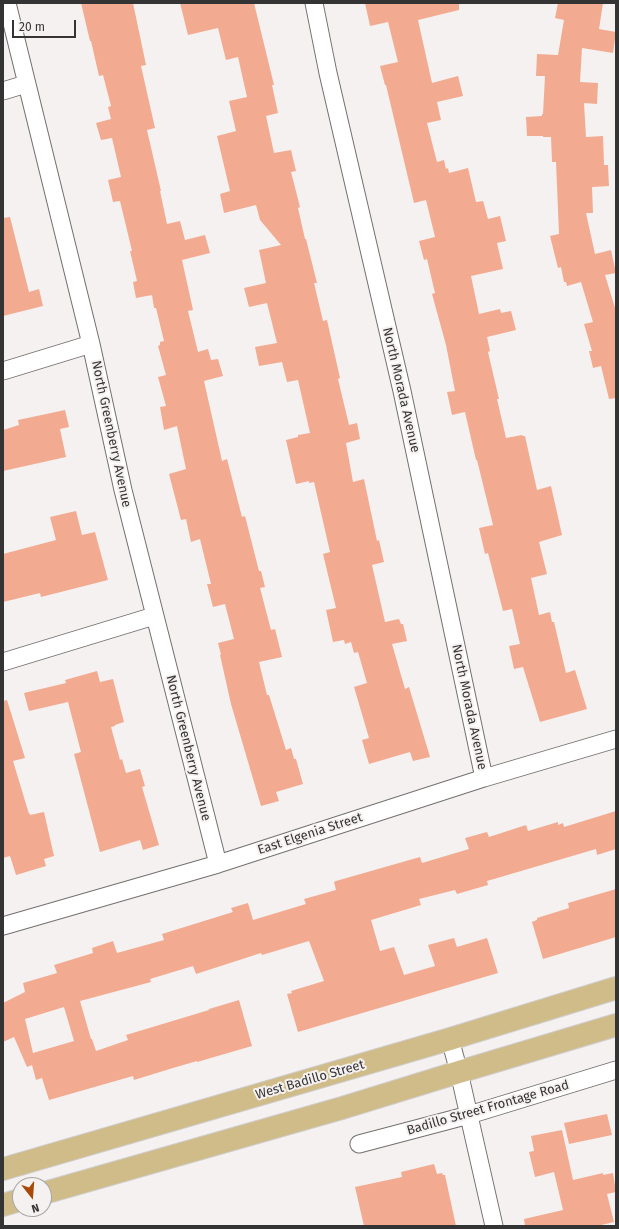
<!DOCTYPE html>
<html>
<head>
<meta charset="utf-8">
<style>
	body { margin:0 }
	#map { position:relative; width:619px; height:1229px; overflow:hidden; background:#f5f1f0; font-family:"Fira Sans",sans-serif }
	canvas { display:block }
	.frame { position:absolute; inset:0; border:4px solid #353434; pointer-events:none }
	.north { position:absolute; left:12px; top:1177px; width:40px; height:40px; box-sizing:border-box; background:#f5f1f0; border:1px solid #a8a5a5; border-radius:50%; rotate:163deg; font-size:11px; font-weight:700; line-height:16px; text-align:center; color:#353434 }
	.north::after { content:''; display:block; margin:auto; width:14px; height:18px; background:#aa4808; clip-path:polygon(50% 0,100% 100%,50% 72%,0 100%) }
	.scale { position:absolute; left:12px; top:20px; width:64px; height:18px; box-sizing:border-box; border:2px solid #353434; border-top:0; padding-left:5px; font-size:12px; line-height:14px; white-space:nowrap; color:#353434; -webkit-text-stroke:3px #f5f1f0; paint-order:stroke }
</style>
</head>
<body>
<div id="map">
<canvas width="619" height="1229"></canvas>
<div class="frame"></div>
<div class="north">N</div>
<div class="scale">20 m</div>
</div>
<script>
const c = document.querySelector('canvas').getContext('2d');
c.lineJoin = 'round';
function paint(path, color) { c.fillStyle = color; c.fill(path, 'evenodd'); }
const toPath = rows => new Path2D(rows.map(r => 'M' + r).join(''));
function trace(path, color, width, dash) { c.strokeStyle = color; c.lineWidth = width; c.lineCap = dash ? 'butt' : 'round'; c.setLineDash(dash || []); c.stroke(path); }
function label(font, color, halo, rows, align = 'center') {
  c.font = font + ' "Fira Sans",sans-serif'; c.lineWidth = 4; c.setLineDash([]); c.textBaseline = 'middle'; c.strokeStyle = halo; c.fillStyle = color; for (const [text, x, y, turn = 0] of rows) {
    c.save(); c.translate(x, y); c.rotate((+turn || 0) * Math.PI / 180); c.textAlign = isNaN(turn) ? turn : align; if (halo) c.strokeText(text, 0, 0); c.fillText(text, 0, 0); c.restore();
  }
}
const building = toPath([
	[81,3,133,3,146,65,141,66,155,128,147,130,161,191,160,191,167,224,180,221,185,240,205,235,210,253,182,260,193,310,188,311,198,352,208,349,211,360,218,359,223,376,204,381,222,461,227,459,242,517,245,516,259,571,261,571,265,587,260,588,271,630,275,629,282,657,259,662,267,695,269,695,286,750,291,748,294,759,296,759,303,784,276,792,279,801,261,806,231,704,220,655,221,655,218,643,234,639,225,604,213,607,207,584,211,584,200,539,191,542,186,519,181,520,169,474,186,469,177,426,164,430,160,407,166,406,158,377,166,375,158,346,160,345,160,342,164,341,156,308,154,308,152,295,136,298,133,282,137,281,130,251,132,251,120,201,113,202,108,180,121,177,112,138,101,140,96,123,111,119,108,107,111,106,103,75,99,76,91,41,90,41],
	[180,3,254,3,274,85,272,85,278,113,266,116,274,153,291,150,296,171,291,172,300,207,298,208,305,239,306,239,317,283,314,283,323,321,327,320,340,378,338,379,349,425,357,423,360,439,346,443,353,482,364,479,377,541,379,540,384,562,372,565,385,622,399,619,401,624,403,624,407,641,392,644,405,689,409,687,430,757,413,761,410,752,369,764,362,740,369,738,354,687,367,683,358,652,354,653,351,642,345,644,344,640,333,642,326,610,336,608,323,554,330,552,314,482,309,483,309,481,296,484,286,440,298,437,298,435,310,433,298,380,287,382,282,362,259,366,255,347,277,343,267,303,249,307,244,288,266,283,259,250,281,245,260,220,256,205,224,213,220,194,230,191,217,136,236,131,229,101,247,97,238,57,226,60,218,28,188,35],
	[365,3,459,3,459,10,418,20,432,83,458,76,463,96,437,102,441,120,427,123,437,162,444,160,446,169,448,168,449,173,468,168,476,202,483,201,488,219,500,216,506,241,497,243,503,269,471,276,479,314,500,309,501,313,511,311,516,330,487,337,490,351,488,352,495,382,499,399,497,399,506,438,522,435,523,436,525,436,537,490,551,486,562,535,539,542,547,574,531,578,539,615,550,612,552,622,554,622,566,673,575,670,587,709,540,722,523,667,514,669,509,646,520,644,512,609,503,611,488,553,485,554,479,528,493,525,477,460,476,460,465,412,452,415,447,392,455,391,446,345,432,294,435,293,427,259,424,260,419,241,435,237,426,200,414,203,386,85,385,85,380,66,398,62,388,22,370,26],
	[558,3,603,3,599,29,616,32,613,53,582,48,580,82,598,83,597,104,584,103,586,137,603,136,604,165,608,165,609,186,592,187,593,213,586,213,595,254,611,250,616,273,605,275,616,311,616,398,609,399,601,366,593,368,589,351,592,351,584,324,593,322,581,282,567,286,566,282,564,282,561,267,558,268,550,236,559,234,556,162,552,162,551,137,543,137,543,136,527,136,526,117,542,116,542,114,543,114,545,76,536,76,537,54,558,55,564,20,555,18],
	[10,217,29,292,39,289,43,306,3,316,3,218],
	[65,410,69,427,60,429,66,457,3,471,3,430,19,425,18,420],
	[76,511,82,535,95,532,108,580,41,597,40,593,3,602,3,554,56,540,50,517],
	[97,671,100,682,113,679,124,722,115,725,115,726,111,727,120,760,122,759,126,773,140,769,145,786,142,787,159,845,143,850,140,840,100,852,74,754,81,752,68,702,29,711,24,693,66,683,65,680],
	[7,700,25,758,13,761,29,814,30,813,30,815,44,812,54,856,44,859,46,866,16,875,10,856,3,858,3,701],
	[616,811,616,849,597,855,596,849,487,881,488,885,457,894,455,890,419,899,421,905,371,920,380,951,394,947,404,975,435,966,428,945,454,938,457,947,487,938,498,973,298,1032,287,994,292,993,291,991,324,981,309,941,262,955,261,953,196,974,193,966,150,979,151,982,80,1001,91,1039,92,1039,96,1051,128,1040,126,1035,209,1010,209,1009,239,1000,252,1046,197,1062,197,1061,173,1068,134,1080,133,1076,49,1100,42,1078,36,1080,32,1065,27,1067,14,1037,3,1042,3,1003,25,992,23,983,57,973,54,965,93,953,92,948,113,941,117,953,164,940,162,934,233,912,231,908,248,903,253,920,306,904,304,899,336,890,334,882,336,881,420,857,422,863,469,849,465,838,487,832,489,837,526,825,528,831,558,822,558,825,563,823,564,827],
	[64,1007,74,1041,33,1053,25,1019],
	[616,889,616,937,543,959,532,922,537,920,537,918,569,908,568,903],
	[607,1114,612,1135,569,1144,564,1123],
	[562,1130,573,1180,603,1173,603,1175,613,1173,616,1192,607,1194,614,1222,597,1226,525,1226,524,1219,563,1210,554,1172,535,1177,529,1152,534,1151,531,1136],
	[434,1164,437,1174,442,1173,443,1175,445,1175,456,1226,364,1226,355,1187,402,1177,401,1172]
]);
const minor = toPath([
	[7,3,91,344,123,490,218,864],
	[314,3,328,73,402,391,484,778],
	[3,91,26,84],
	[3,371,91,344],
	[3,662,154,616],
	[3,926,218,864,484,778,616,739],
	[450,1039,459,1072,494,1226],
	[359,1144,469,1115,616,1070]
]);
const primary = toPath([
	[3,1169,450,1039,616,988],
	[44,1193,342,1108,459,1072,616,1025],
	[3,1205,20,1200]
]);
const streetNames = [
	["North Morada Avenue",401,390,77],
	["North Greenberry Avenue",111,434,78],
	["North Morada Avenue",469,707,78],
	["North Greenberry Avenue",188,748,76],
	["East Elgenia Street",310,834,-18],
	["West Badillo Street",310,1080,-16],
	["Badillo Street Frontage Road",488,1108,-16]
];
paint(building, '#f2ab91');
trace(minor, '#73706f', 19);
trace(primary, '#cfcece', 24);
trace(minor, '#fff', 17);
trace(primary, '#cfbc88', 22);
label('13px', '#353434', '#f5f1f0', streetNames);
</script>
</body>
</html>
